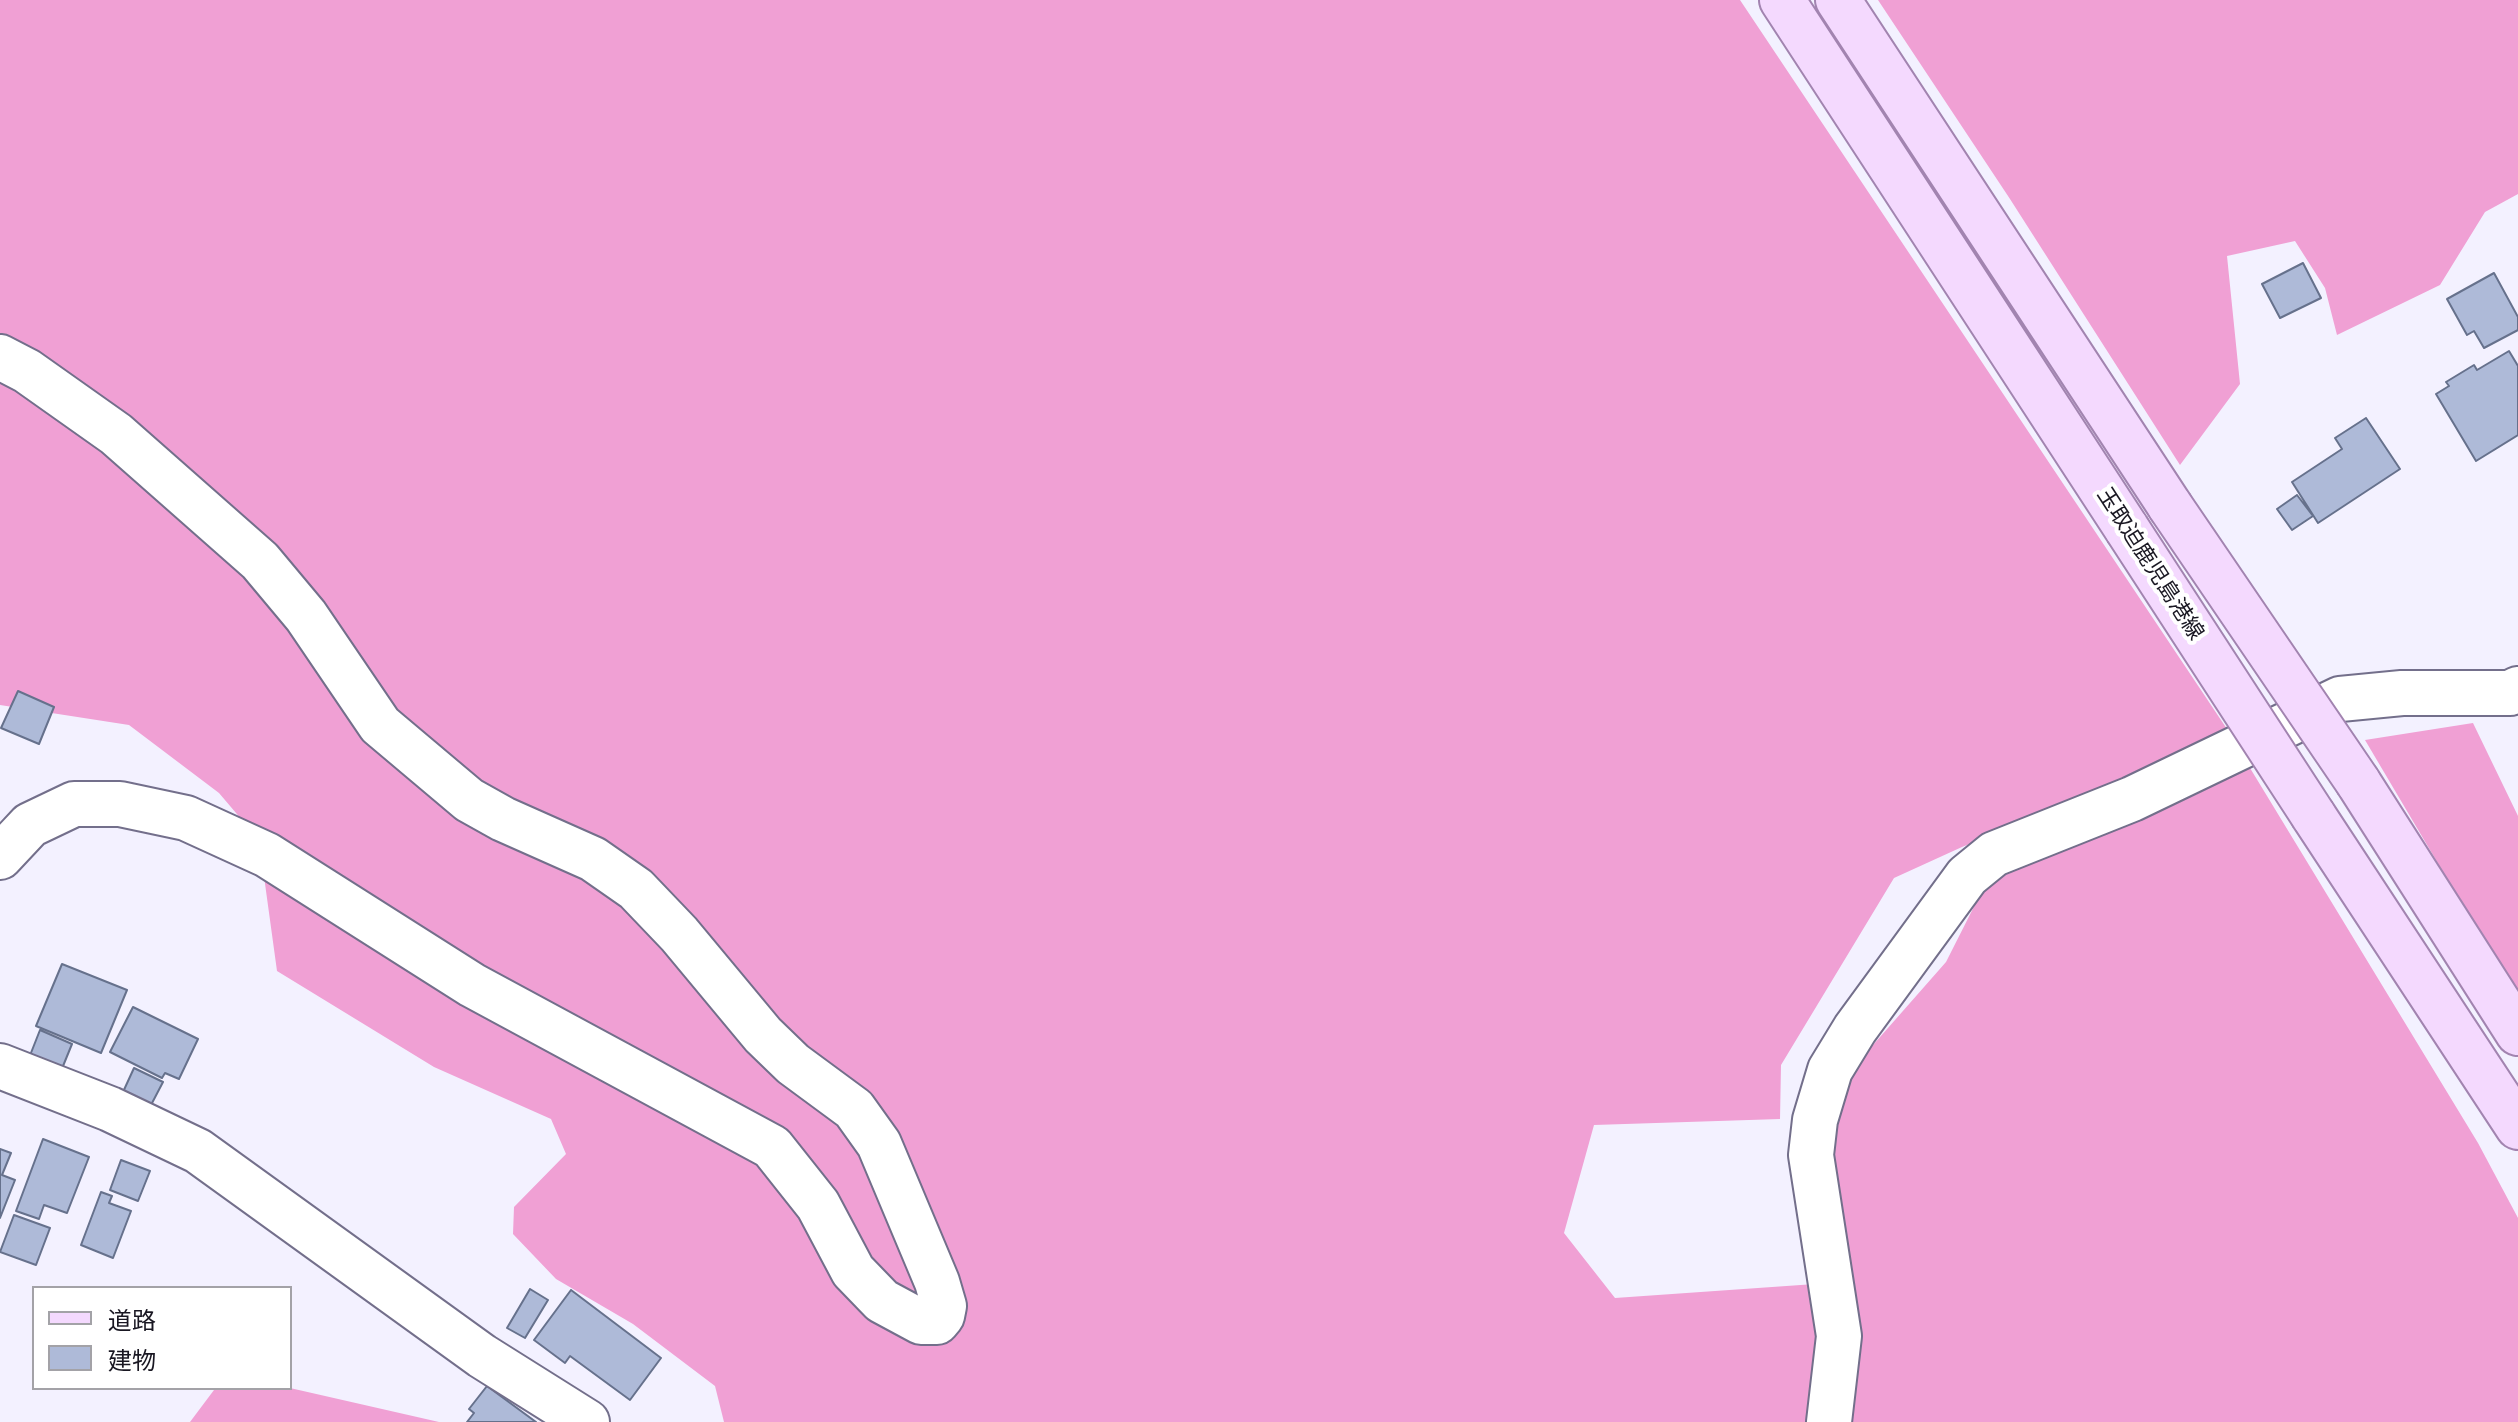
<!DOCTYPE html>
<html>
<head>
<meta charset="utf-8">
<style>
	body { margin:0 }
	#map { position:relative; width:2518px; height:1422px; overflow:hidden; background:#f3f1ff; font-family:Cabin,"Noto Sans JP",sans-serif }
	canvas { display:block }
	.legend { position:absolute; left:32px; top:1286px; width:260px; height:104px; box-sizing:border-box; background:#fff; border:2px solid #a3a2a7; margin:0; padding:10px 14px; list-style:none; font-size:24px; color:#191722 }
	.legend li { display:flex; align-items:center; gap:16px; height:40px }
	.legend b { width:40px; border:2px solid #a3a2a7 }
</style>
</head>
<body>
<div id="map">
<canvas width="2518" height="1422"></canvas>
<ul class="legend">
<li><b style="height:10px;background:#f4d9fe"></b>道路</li>
<li><b style="height:22px;background:#aebad8"></b>建物</li>
</ul>
</div>
<script>
const c = document.querySelector('canvas').getContext('2d');
c.lineJoin = 'round';
function paint(path, color) { c.fillStyle = color; c.fill(path, 'evenodd'); }
const toPath = rows => new Path2D(rows.map(r => 'M' + r).join(''));
function trace(path, color, width, dash) { c.strokeStyle = color; c.lineWidth = width; c.lineCap = dash ? 'butt' : 'round'; c.setLineDash(dash || []); c.stroke(path); }
function label(font, color, halo, rows, align = 'center') {
  c.font = font + ' Cabin,"Noto Sans JP",sans-serif'; c.lineWidth = 8; c.setLineDash([]); c.textBaseline = 'middle'; c.strokeStyle = halo; c.fillStyle = color; for (const [text, x, y, turn = 0] of rows) {
    c.save(); c.translate(x, y); c.rotate((+turn || 0) * Math.PI / 180); c.textAlign = isNaN(turn) ? turn : align; if (halo) c.strokeText(text, 0, 0); c.fillText(text, 0, 0); c.restore();
  }
}
const forest = toPath([
	[0,0,1740,0,2231,735,2166,766,1962,847,1894,878,1781,1065,1780,1119,1594,1125,1564,1233,1615,1298,1815,1284,1821,1350,1806,1422,724,1422,715,1386,633,1324,556,1279,513,1234,514,1207,566,1154,551,1119,434,1067,277,971,259,840,219,793,129,725,0,705],
	[1878,0,2518,0,2518,194,2485,212,2440,285,2337,335,2325,288,2295,241,2227,256,2240,384,2180,465,2010,199],
	[2473,723,2518,816,2518,991,2485,943,2365,740],
	[2250,768,2478,1143,2518,1218,2518,1422,1841,1422,1827,1126,1844,1078,1946,962,1991,873,2176,804],
	[290,1388,439,1422,190,1422,214,1390]
]);
const building = toPath([
	[2303,263,2321,298,2280,318,2262,284,2303,263],
	[2494,273,2518,317,2518,330,2484,348,2474,331,2467,335,2447,299,2494,273],
	[2509,351,2518,366,2518,435,2476,461,2436,394,2449,386,2446,382,2474,365,2477,370,2509,351],
	[2366,418,2400,469,2318,523,2292,482,2342,449,2335,438,2366,418],
	[2297,495,2313,516,2292,530,2277,509,2297,495],
	[18,691,54,707,39,744,1,728,18,691],
	[62,964,127,990,101,1053,36,1026,62,964],
	[133,1007,198,1039,179,1079,165,1073,162,1078,110,1052,133,1007],
	[40,1030,72,1044,61,1071,29,1058,40,1030],
	[134,1068,163,1082,151,1105,123,1092,134,1068],
	[43,1139,89,1157,67,1213,44,1205,39,1219,16,1211,43,1139],
	[0,1149,11,1153,2,1175,15,1180,0,1218,0,1149],
	[121,1160,150,1171,138,1201,110,1190,121,1160],
	[101,1192,112,1196,109,1203,131,1211,113,1258,81,1245,101,1192],
	[14,1215,50,1228,36,1265,0,1252,14,1215],
	[530,1289,548,1300,525,1338,507,1328,530,1289],
	[571,1290,661,1358,630,1400,570,1356,565,1363,534,1340,571,1290],
	[487,1386,536,1422,467,1422,474,1413,469,1409,487,1386]
]);
const minor = toPath([
	[0,357,27,371,116,434,260,561,306,616,380,725,469,800,503,819,593,859,636,889,679,934,763,1035,793,1064,854,1109,879,1144,937,1282,944,1306,942,1316,937,1322,921,1322,882,1301,853,1271,818,1205,772,1147,472,985,267,855,186,818,120,804,74,804,30,825,0,857],
	[0,1066,110,1109,198,1151,482,1356,587,1422],
	[1829,1422,1839,1336,1811,1155,1815,1120,1830,1070,1855,1029,1967,876,1994,854,2132,799,2340,699,2402,693,2510,693,2518,689]
]);
const major = toPath([
	[1782,0,2127,529],
	[1838,0,2170,506],
	[2358,782,2518,1033],
	[2313,815,2518,1127]
]);
const majorBridge = toPath([
	[2170,506,2358,782],
	[2127,529,2313,815]
]);
const streetNames = [
	["玉取迫鹿児島港線",2150,564,57]
];
paint(forest, '#f0a0d4');
paint(building, '#aebad8');
trace(building, '#66718c', 2);
trace(minor, '#736f8b', 48);
trace(major, '#a284b0', 48);
trace(minor, '#fff', 44);
trace(major, '#f4d9fe', 44);
trace(majorBridge, '#a284b0', 48, []);
trace(majorBridge, '#f4d9fe', 44);
label('22px', '#191722', '#fff', streetNames);
</script>
</body>
</html>
